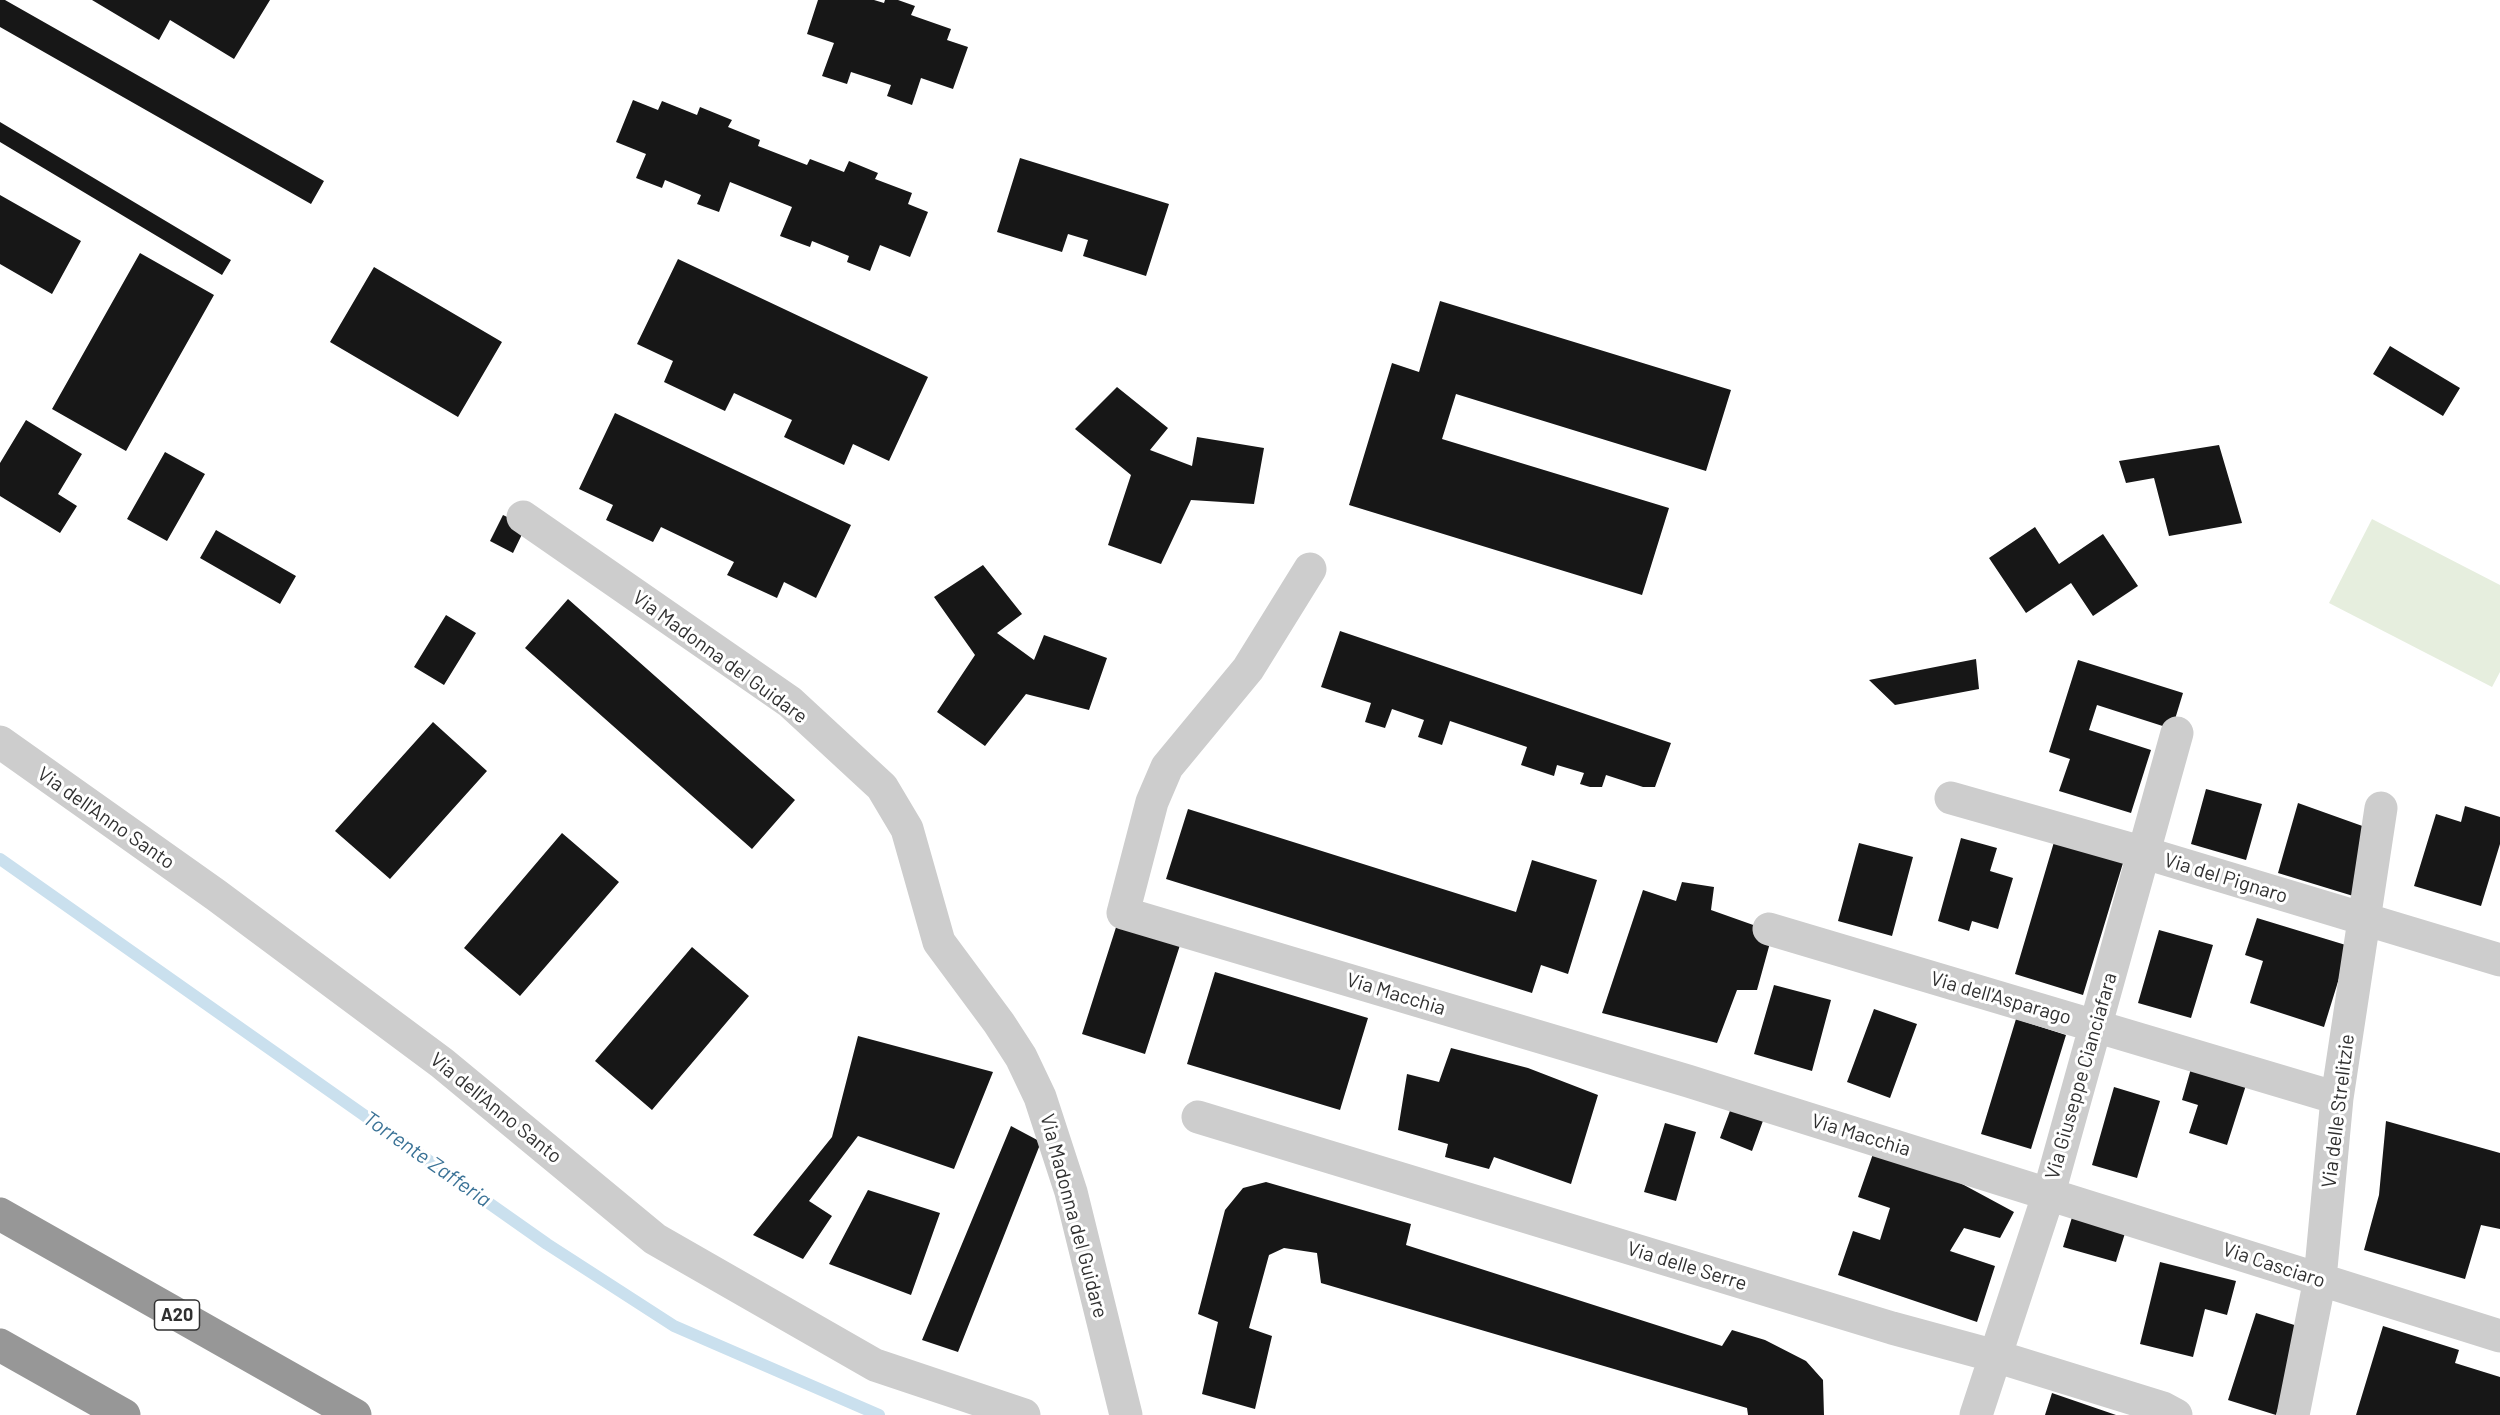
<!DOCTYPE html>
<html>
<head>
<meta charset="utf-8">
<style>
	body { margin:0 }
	canvas { display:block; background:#fff }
</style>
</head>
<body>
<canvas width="2500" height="1415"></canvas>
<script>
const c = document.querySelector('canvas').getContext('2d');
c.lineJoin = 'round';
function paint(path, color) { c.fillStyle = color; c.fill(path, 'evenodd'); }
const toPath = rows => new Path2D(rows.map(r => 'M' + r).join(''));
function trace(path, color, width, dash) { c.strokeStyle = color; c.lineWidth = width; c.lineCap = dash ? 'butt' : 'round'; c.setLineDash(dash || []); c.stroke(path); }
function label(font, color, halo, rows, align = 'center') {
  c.font = font + ' Barlow,sans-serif'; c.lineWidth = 6; c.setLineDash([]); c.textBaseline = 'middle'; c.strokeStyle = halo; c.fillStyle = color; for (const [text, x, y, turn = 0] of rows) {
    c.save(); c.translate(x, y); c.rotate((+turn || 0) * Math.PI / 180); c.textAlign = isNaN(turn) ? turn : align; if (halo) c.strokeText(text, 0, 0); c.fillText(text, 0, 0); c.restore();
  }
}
const green = toPath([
	[2372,519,2500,585,2500,672,2492,687,2329,603]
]);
const stream = toPath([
	[0,859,547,1244,674,1326,879,1415]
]);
const building = toPath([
	[0,0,5,0,324,181,311,204,0,27],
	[92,0,270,0,234,59,170,20,159,40],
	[818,0,874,0,884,3,885,0,898,0,915,6,911,15,951,29,947,40,968,47,953,89,921,78,912,105,887,96,891,85,851,72,847,84,822,76,834,43,807,34],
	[633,100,658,110,662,101,697,115,700,107,732,120,728,127,760,140,758,146,807,165,810,159,844,172,849,161,878,173,875,179,912,193,908,204,928,212,910,257,880,245,870,271,847,262,849,256,812,241,810,247,780,236,792,207,730,182,719,212,697,204,701,195,665,180,662,188,636,178,646,154,616,142],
	[0,122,231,260,222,275,0,142],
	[1020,158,1169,204,1146,276,1083,256,1088,240,1068,234,1062,252,997,232],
	[0,195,81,241,52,294,0,264],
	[140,253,214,295,126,451,52,409],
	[678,259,928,377,889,461,853,444,844,465,784,437,792,420,734,393,725,411,664,382,673,361,637,344],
	[374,267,502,342,458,417,330,342],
	[1440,301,1731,390,1706,471,1456,394,1442,439,1669,508,1642,595,1349,505,1392,363,1419,372],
	[2390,346,2460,388,2443,416,2373,374],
	[1117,387,1168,428,1150,450,1192,466,1197,437,1264,448,1254,504,1191,500,1161,564,1108,545,1131,475,1075,429],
	[615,413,851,525,816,598,784,582,777,598,727,575,734,562,661,527,653,542,606,520,613,505,579,489],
	[26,420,82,454,58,494,77,506,60,533,0,496,0,463],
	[2219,445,2242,523,2169,536,2154,478,2126,483,2119,461],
	[165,452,205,474,167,541,127,519],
	[503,515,526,526,513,553,490,541],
	[2035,527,2059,564,2103,534,2138,586,2093,616,2071,583,2026,613,1989,558],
	[216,530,296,576,280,604,200,558],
	[983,565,1022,614,997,633,1034,660,1044,635,1107,658,1089,710,1026,694,985,746,937,712,975,655,934,597],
	[568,599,795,800,752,849,525,648],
	[446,615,476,633,444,685,414,667],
	[1340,631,1671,743,1655,787,1643,787,1606,775,1602,787,1590,787,1580,784,1584,773,1557,765,1554,776,1521,765,1527,747,1450,721,1442,745,1418,737,1424,720,1392,709,1385,728,1365,722,1371,703,1321,687],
	[1976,659,1979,689,1895,705,1869,680],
	[2078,660,2183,693,2172,729,2097,705,2089,730,2151,750,2131,813,2059,791,2070,759,2049,752],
	[433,722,487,771,390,879,335,831],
	[2206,789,2262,804,2246,860,2191,844],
	[2298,803,2368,828,2363,899,2278,873],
	[2465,806,2500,817,2500,844,2481,906,2414,886,2436,814,2461,822],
	[1188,809,1516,912,1532,860,1597,880,1568,974,1541,965,1532,993,1166,879],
	[562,833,619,882,520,996,464,948],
	[1961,838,1997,848,1990,871,2013,878,1998,929,1972,921,1969,931,1938,921],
	[2054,842,2123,863,2083,995,2015,974],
	[1859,843,1913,857,1892,936,1838,921],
	[1682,882,1714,887,1711,910,1773,932,1757,990,1737,990,1717,1043,1602,1013,1643,890,1676,901],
	[2257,918,2349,946,2324,1027,2250,1003,2263,961,2245,955],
	[1118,921,1181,942,1145,1054,1082,1034],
	[2159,930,2213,945,2191,1018,2138,1003],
	[692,947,749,996,652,1110,595,1061],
	[1215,972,1368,1018,1340,1110,1187,1064],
	[1774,985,1831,1000,1812,1071,1754,1054],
	[1874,1009,1917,1024,1890,1098,1847,1082],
	[2016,1019,2066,1035,2031,1149,1981,1134],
	[858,1036,993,1072,954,1169,858,1136,809,1201,832,1216,803,1259,753,1235,832,1137],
	[1451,1048,1528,1068,1598,1095,1571,1184,1494,1157,1489,1169,1445,1157,1448,1144,1398,1130,1407,1074,1439,1082],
	[2192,1065,2247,1082,2227,1145,2189,1133,2198,1105,2182,1100],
	[2114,1087,2160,1101,2137,1178,2092,1165],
	[1731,1108,1764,1118,1752,1151,1720,1138],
	[2386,1121,2500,1153,2500,1229,2481,1225,2465,1279,2364,1250,2379,1195],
	[1665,1123,1696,1132,1676,1201,1644,1192],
	[1011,1126,1041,1142,958,1352,922,1340],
	[1874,1151,1938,1171,2014,1212,2000,1238,1964,1228,1950,1251,1995,1266,1977,1322,1838,1275,1853,1231,1880,1240,1890,1208,1858,1197],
	[1266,1182,1411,1224,1406,1245,1722,1346,1732,1330,1765,1340,1806,1361,1823,1380,1824,1415,1748,1415,1747,1408,1321,1283,1317,1253,1284,1248,1269,1255,1249,1328,1272,1336,1255,1409,1202,1394,1218,1322,1198,1314,1225,1210,1243,1188],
	[868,1190,940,1213,911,1295,829,1264],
	[2073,1214,2126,1230,2116,1262,2063,1247],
	[2160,1262,2236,1281,2227,1315,2205,1309,2193,1357,2140,1344],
	[2256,1313,2304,1328,2276,1415,2228,1400],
	[2383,1326,2459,1350,2455,1363,2500,1377,2500,1415,2356,1415],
	[2052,1393,2116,1415,2045,1415]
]);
const minor = toPath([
	[523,517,790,702,882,787,907,829,939,942,999,1023,1021,1057,1040,1097,1071,1192,1126,1415],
	[1310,569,1248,669,1167,767,1152,802,1123,913,1688,1081,2500,1336],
	[1951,798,2145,853,2500,960],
	[1769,929,2337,1098],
	[1198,1117,1892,1328,1995,1356,2163,1408,2176,1415],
	[1976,1415,2049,1193,2177,733],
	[2293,1415,2320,1279,2337,1098,2381,808]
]);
const tertiary = toPath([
	[0,742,216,895,442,1063,655,1239,875,1365,1024,1415]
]);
const motorway = toPath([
	[0,1214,355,1415],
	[0,1345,124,1415]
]);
const shields = [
	[177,1315,45]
];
const shieldNames = [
	["A20",177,1315]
];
const streetNames = [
	["Via Madonna del Guidare",720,657,36],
	["Via dell'Anno Santo",106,818,35],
	["Via del Pignaro",2226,878,17],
	["Via Macchia",1396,994,17],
	["Via dell'Asparago",2001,998,16],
	["Via Giuseppe Cianciafara",2081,1076,-74],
	["Via dell'Anno Santo",496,1108,39],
	["Via delle Strelitzie",2338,1111,-83],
	["Via Macchia",1861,1135,17],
	["Via Madonna del Guidare",1074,1216,75],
	["Via Casciaro",2274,1265,18],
	["Via delle Serre",1687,1266,17]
];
const waterNames = [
	["Torrente Zafferia",427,1159,35]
];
paint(green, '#e6eede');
trace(stream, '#cae0ee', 12);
paint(building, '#171717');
trace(minor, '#cdcdcd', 33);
trace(tertiary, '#cdcdcd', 33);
trace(motorway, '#979797', 33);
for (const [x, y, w] of shields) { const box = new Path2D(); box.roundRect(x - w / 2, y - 15, w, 30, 4.5); c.fillStyle = '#fff'; c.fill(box); trace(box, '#303030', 1.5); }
label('bold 18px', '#303030', null, shieldNames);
label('20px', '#303030', '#fff', streetNames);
label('italic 21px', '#3a7296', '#fff', waterNames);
</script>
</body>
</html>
